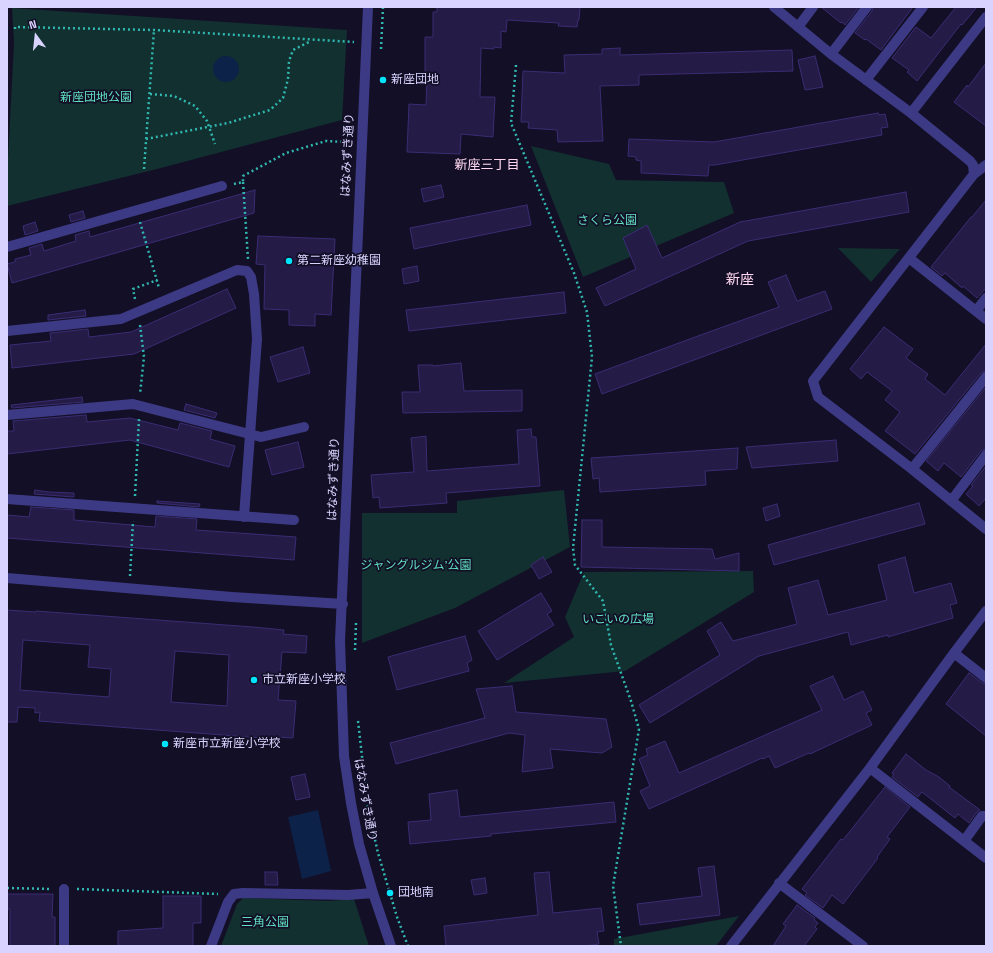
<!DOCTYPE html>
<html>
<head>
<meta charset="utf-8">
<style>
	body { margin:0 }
	#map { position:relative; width:993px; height:953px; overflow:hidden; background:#130f26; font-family:"Space Grotesk",sans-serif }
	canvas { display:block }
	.frame { position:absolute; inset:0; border:8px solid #d9d4ff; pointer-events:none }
	.north { position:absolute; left:16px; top:16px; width:40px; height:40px; -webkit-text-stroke:3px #130f26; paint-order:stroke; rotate:345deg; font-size:11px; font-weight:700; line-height:16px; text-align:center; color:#d9d4ff }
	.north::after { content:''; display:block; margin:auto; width:14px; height:18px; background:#d9d4ff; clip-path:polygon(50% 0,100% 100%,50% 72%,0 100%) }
</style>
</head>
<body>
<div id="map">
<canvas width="993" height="953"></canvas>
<div class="frame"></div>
<div class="north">N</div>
</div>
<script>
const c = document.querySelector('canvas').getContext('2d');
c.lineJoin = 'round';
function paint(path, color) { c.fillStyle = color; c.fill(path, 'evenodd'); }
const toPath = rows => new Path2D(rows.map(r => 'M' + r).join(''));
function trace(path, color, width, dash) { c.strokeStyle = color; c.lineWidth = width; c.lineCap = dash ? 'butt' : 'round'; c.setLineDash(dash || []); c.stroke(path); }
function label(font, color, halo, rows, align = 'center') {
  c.font = font + ' "Space Grotesk","Noto Sans JP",sans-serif'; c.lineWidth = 3.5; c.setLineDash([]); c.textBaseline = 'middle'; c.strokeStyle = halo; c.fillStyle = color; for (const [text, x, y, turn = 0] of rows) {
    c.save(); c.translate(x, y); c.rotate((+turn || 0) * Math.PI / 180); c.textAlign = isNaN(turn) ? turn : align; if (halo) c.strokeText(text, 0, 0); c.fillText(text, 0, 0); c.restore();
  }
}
const green = toPath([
	[12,8,347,30,342,120,157,169,7,206,7,178,14,43],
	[531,146,609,164,616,180,724,182,734,213,583,277],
	[838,248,900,249,871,282],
	[564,490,570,547,455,608,362,643,362,513,457,513,457,501],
	[753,571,754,592,625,671,504,683,574,637,565,617,584,572],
	[243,898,329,901,354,899,369,946,221,946,237,904],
	[739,916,716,946,614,946,614,939]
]);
const water = toPath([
	'213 69a13 13 0 1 1 26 0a13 13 0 1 1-26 0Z',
	[318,810,331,871,302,879,288,817]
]);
const building = toPath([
	[437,7,580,7,579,20,578,20,577,27,558,26,559,23,507,20,506,32,501,31,501,48,494,47,494,49,481,48,480,97,495,97,493,137,461,134,460,154,407,152,409,104,426,105,427,79,425,79,425,37,433,37,433,12,437,12,437,7],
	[821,7,859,7,845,25,842,22,841,23,821,7],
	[873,7,913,7,881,50,866,39,865,40,855,33,872,11,873,7],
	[956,7,977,7,962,25,961,24,917,81,907,72,909,70,892,58,916,27,931,38,956,7],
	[620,48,620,55,792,50,793,71,639,75,639,85,600,86,603,141,558,142,557,130,528,128,529,122,521,122,523,71,565,73,564,55,602,54,602,49,620,48],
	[815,56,823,87,805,90,798,60,815,56],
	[986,63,986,126,954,102,967,85,968,87,986,63],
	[878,113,879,115,885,114,888,127,881,128,882,135,715,165,709,165,708,176,641,173,641,161,636,160,636,157,628,156,629,139,714,142,878,113],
	[441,185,444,197,424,202,421,189,441,185],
	[255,190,254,213,12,283,7,264,15,262,15,259,31,255,29,248,42,244,44,251,76,241,75,235,89,231,90,237,255,190],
	[906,192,909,212,748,241,605,306,596,288,636,269,623,238,647,225,662,258,740,222,906,192],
	[986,200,986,288,977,298,963,286,962,288,945,273,942,276,931,267,971,217,972,217,986,200],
	[527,205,531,225,414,249,410,228,527,205],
	[83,211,85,218,71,222,69,215,83,211],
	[35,222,38,231,25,235,23,226,35,222],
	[258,236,335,239,331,315,315,314,315,326,289,325,289,310,264,309,265,265,256,264,258,236],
	[417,266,419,281,404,284,402,269,417,266],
	[786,275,797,301,825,291,832,309,602,394,595,374,706,333,779,307,768,282,786,275],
	[227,289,236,308,134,354,12,368,10,345,51,341,50,333,88,329,89,337,131,332,227,289],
	[564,292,566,313,409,331,406,310,564,292],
	[85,310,86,316,48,320,48,315,85,310],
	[884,327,913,349,906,358,928,374,925,379,945,395,986,344,986,371,981,373,915,454,885,431,900,412,885,400,892,391,867,372,861,379,850,369,884,327],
	[303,347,310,373,278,382,270,357,303,347],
	[461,363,464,391,522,390,522,411,403,413,402,392,420,392,418,365,433,365,433,366,461,363],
	[986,387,986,449,981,451,961,477,944,463,938,471,926,461,986,387],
	[82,397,83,402,12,408,11,405,82,397],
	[186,404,217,413,215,418,184,410,186,404],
	[86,415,87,422,130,418,178,430,180,423,212,431,210,439,235,446,229,467,130,440,7,454,7,431,14,431,13,421,86,415],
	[531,429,532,437,536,437,540,486,446,493,447,503,380,508,379,497,373,498,371,475,414,472,411,438,426,436,427,471,519,464,517,430,531,429],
	[836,440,838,461,752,468,746,447,836,440],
	[298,442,304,467,272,475,265,450,298,442],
	[738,448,737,469,705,471,706,485,600,492,599,478,593,479,591,458,738,448],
	[986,466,986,498,979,506,966,494,973,486,971,485,986,466],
	[35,490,49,492,74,493,74,497,34,494,35,490],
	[157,501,200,504,199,507,157,503,157,501],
	[919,503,925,524,774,565,768,545,919,503],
	[777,504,780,516,766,521,763,508,777,504],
	[31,507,74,510,74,520,155,527,156,516,197,519,196,530,296,537,294,560,7,538,7,515,29,517,31,507],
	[582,520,602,520,602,547,712,549,715,559,739,553,739,571,581,567,582,520],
	[543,557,552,572,539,579,531,565,543,557],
	[905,557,914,593,951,583,957,603,950,605,953,618,888,637,888,635,851,645,848,632,759,656,650,723,639,705,720,655,707,631,721,622,733,641,797,624,788,588,818,580,828,615,887,600,878,565,905,557],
	[541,593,552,611,547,614,554,625,497,660,478,631,541,593],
	[7,610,36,612,36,611,253,627,284,630,283,634,307,636,306,653,282,652,278,700,296,701,293,738,275,737,275,739,39,721,40,712,35,713,35,708,18,707,17,722,7,722,7,610],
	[23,640,90,645,88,667,111,669,109,697,20,690,23,640],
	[175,651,229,655,227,706,171,702,175,651],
	[465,636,472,660,467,663,469,671,397,690,388,657,465,636],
	[969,673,982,683,986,684,986,736,946,704,969,673],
	[833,676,844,700,863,691,872,710,866,713,872,725,810,754,809,753,775,768,769,756,763,759,762,758,649,809,640,791,650,786,639,759,648,755,646,749,665,741,679,773,822,710,810,686,833,676],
	[512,686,516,712,606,719,612,747,602,753,550,749,553,768,522,772,525,735,509,733,396,764,390,743,485,718,476,689,512,686],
	[906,754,926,770,939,777,950,786,949,787,980,810,977,812,969,823,958,814,955,818,922,792,921,793,918,797,892,777,894,774,892,773,906,754],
	[305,774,310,797,296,800,291,777,305,774],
	[885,787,910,807,887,837,890,839,877,857,878,858,843,904,832,895,823,908,805,895,807,893,802,889,841,839,843,840,885,787],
	[457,790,460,817,614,802,616,822,491,834,491,836,410,844,408,822,431,820,429,794,457,790],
	[714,866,720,915,640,925,637,904,702,896,698,868,714,866],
	[265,872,277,872,278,885,265,885,265,872],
	[549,872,553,913,601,908,604,931,597,932,599,944,584,946,446,946,444,926,538,915,534,873,549,872],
	[485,878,487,893,474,895,471,880,485,878],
	[7,894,53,894,52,917,55,917,55,946,10,946,10,909,7,909,7,894],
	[163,896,201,896,201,923,193,923,193,946,118,946,118,931,163,928,163,896],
	[797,905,815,918,814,920,818,923,815,927,817,929,804,946,773,946,786,926,783,924,797,905]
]);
const path = toPath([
	[15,29,15,27,154,30,354,42],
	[381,49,383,7],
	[516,65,511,123,574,273,587,312,592,357,573,548,575,565,603,601,611,645,631,701,639,729,613,886,621,946],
	[150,94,174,96,195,106,207,121,215,144],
	[146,139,228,123,270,110,283,98,288,79,289,61,293,50,311,41],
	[144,169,154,30],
	[243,182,248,259],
	[234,184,243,182,243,176,286,153,326,141,344,142],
	[140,222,159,288],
	[135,299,133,289,157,280],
	[140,325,144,357,140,394],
	[135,496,139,419],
	[130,576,133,521],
	[355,650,356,623],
	[358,721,368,809,378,853,397,917,408,946],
	[7,888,52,889],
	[77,889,218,894]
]);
const minor = toPath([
	[368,7,340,641,344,756,351,803,359,844,373,893,391,946],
	[774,7,831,54,911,113,970,161,973,165,974,174],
	[798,27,813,7],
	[831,54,867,7],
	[866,80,923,7],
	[911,113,986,17],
	[986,165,974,174,813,381,818,397,912,469,986,529],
	[7,247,222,186],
	[909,258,986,319],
	[976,311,986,298],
	[7,331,121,319,237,270,247,271,251,277,254,294,257,339,244,517],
	[7,415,133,404,261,437,304,427],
	[912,469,986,377],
	[7,499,294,520],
	[951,501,986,455],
	[7,578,232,597,343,604],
	[954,653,986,678],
	[870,768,986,858],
	[964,841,982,816,986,816],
	[779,883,863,946],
	[64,946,64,889],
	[211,946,228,902,234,894,243,893,348,895,373,893],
	[731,946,870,768,954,653,986,611]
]);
const markers = [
	[383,80,4,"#00e5ff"],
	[289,261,4,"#00e5ff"],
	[254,680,4,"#00e5ff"],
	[165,744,4,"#00e5ff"],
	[390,893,4,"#00e5ff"]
];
const poiNames = [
	["新座団地",391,80],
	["第二新座幼稚園",297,261],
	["市立新座小学校",262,680],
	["新座市立新座小学校",173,744],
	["団地南",398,893]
];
const parkNames = [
	["新座団地公園",96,98],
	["さくら公園",607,221],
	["ジャングルジム’公園",416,566],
	["いこいの広場",618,620],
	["三角公園",265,923]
];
const streetNames = [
	["はなみずき通り",348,155,-87],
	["はなみずき通り",334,479,-88],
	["はなみずき通り",365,800,80]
];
const neighbourhoodNames = [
	["新座三丁目",487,165]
];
const quarterNames = [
	["新座",740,280]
];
paint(green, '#12302f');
paint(water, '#0c2248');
paint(building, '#241b47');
trace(building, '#3b2d73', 1);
trace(path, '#2fb8b0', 2.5, [2, 3]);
trace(minor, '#3d3a85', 10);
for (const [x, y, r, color] of markers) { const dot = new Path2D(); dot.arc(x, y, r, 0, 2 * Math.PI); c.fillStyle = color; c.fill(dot); trace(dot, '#130f26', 1.5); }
label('12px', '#d9d4ff', '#130f26', poiNames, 'left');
label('12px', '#5fe0c0', '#130f26', parkNames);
label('12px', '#d9d4ff', '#130f26', streetNames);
label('13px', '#ffd6f0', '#130f26', neighbourhoodNames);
label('14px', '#ffd6f0', '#130f26', quarterNames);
</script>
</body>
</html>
